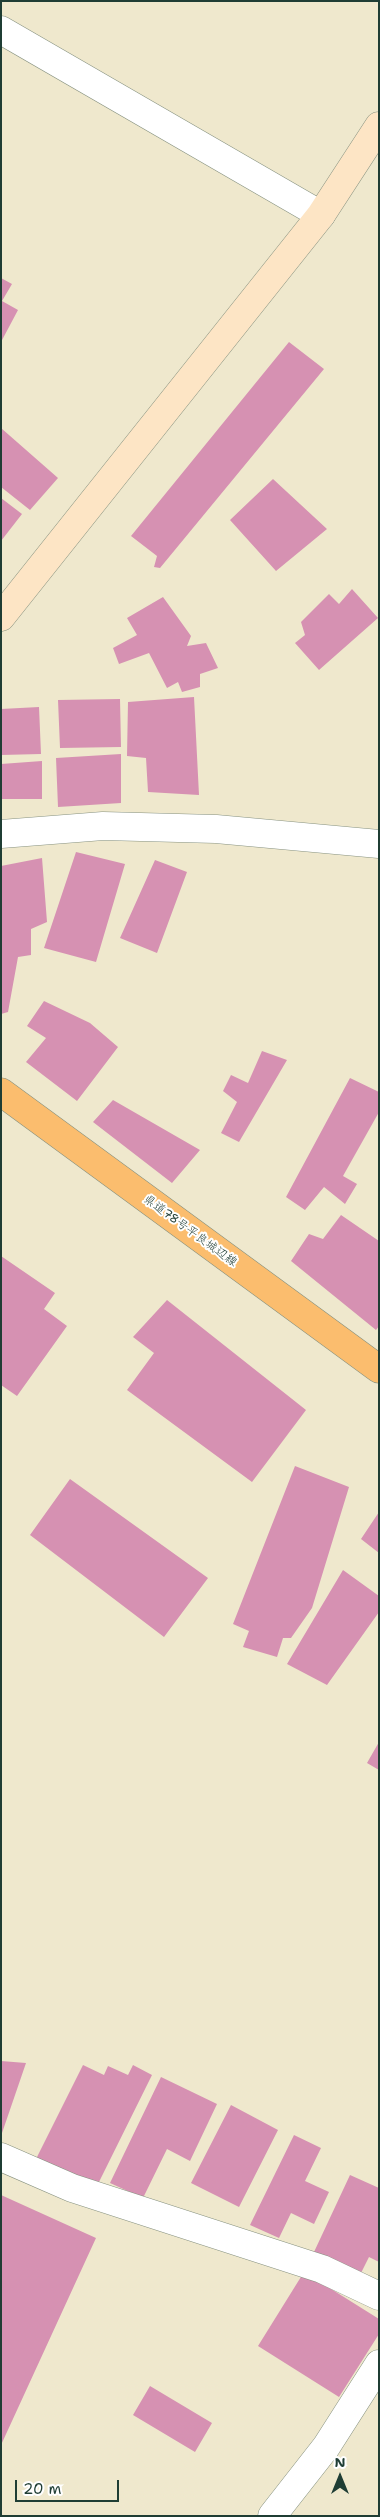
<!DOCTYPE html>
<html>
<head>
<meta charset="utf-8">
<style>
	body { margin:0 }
	#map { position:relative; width:380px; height:2517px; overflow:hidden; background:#efe8cd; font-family:"Shantell Sans",sans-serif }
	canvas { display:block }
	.frame { position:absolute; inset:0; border:2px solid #1f3d34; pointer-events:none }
	.north { position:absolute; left:315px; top:2452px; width:50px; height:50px; -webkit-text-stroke:4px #fff; paint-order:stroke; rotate:0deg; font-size:14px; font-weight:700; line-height:20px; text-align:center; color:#1f3d34 }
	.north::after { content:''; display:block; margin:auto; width:18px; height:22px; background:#1f3d34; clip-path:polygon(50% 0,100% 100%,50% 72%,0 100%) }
	.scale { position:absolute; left:15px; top:2480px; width:104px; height:22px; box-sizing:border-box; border:2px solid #1f3d34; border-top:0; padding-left:6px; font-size:15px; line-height:18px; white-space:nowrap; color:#1f3d34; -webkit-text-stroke:4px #fff; paint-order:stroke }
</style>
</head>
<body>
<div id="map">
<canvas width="380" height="2517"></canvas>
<div class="frame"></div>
<div class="north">N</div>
<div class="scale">20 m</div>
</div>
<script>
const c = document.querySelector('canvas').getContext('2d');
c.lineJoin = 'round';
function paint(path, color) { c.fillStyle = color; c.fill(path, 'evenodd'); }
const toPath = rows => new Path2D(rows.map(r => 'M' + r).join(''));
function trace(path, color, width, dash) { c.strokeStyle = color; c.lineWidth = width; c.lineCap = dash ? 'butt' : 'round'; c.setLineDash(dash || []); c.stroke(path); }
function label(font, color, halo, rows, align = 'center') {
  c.font = font + ' "Shantell Sans","Klee One",sans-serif'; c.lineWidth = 4; c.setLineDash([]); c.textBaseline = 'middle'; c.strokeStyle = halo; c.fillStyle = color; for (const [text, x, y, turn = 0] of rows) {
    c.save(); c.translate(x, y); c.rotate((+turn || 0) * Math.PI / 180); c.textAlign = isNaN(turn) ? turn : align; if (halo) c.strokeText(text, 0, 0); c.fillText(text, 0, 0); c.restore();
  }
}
const building = toPath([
	[1,278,12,284,2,301,18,310,1,342],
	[289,342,324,369,160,568,154,567,157,556,131,536],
	[1,428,58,478,30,510,1,487],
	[273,479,327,529,276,571,230,520],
	[1,498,22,514,1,541],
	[352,589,378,618,319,670,295,643,305,635,301,622,329,594,339,604],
	[163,597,191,636,187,646,206,643,218,668,200,674,200,687,182,692,178,682,167,688,149,653,119,664,113,648,137,635,127,618],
	[194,697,199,795,148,792,146,758,127,756,128,702],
	[120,699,121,747,60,748,58,700],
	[39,707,41,754,1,755,1,709],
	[121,754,121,803,58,807,56,758],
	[42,761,42,799,1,799,1,764],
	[76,852,125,864,96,962,44,948],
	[42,858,47,922,31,929,31,955,18,957,8,1012,1,1014,1,866],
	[155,860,187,872,157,953,120,938],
	[44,1001,90,1023,118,1047,77,1101,26,1062,46,1038,27,1026],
	[262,1051,287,1060,239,1142,221,1133,237,1102,223,1091,231,1075,248,1083],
	[350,1078,379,1092,379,1112,343,1176,357,1184,345,1204,324,1187,305,1210,286,1197],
	[113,1100,200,1150,172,1183,93,1122],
	[341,1215,379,1241,379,1326,376,1330,291,1261,309,1234,323,1239],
	[1,1256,55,1293,44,1309,67,1326,17,1396,1,1385],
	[167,1300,306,1410,252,1482,127,1390,154,1353,133,1337],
	[295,1466,349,1487,312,1608,291,1638,283,1638,277,1657,243,1647,249,1631,233,1624],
	[70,1479,208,1578,164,1637,30,1535],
	[379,1512,379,1553,361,1539],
	[343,1570,379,1596,379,1612,327,1685,287,1664],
	[379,1742,379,1770,367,1763],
	[1,2061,26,2063,2,2133,1,2133],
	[83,2065,104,2075,108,2066,128,2075,133,2065,152,2075,97,2186,64,2169,60,2176,34,2163],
	[161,2077,217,2104,190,2161,167,2149,143,2198,110,2183],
	[231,2105,278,2130,239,2207,191,2183],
	[294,2135,321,2148,305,2181,329,2192,314,2224,291,2213,279,2238,250,2225],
	[350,2175,379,2188,379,2262,369,2257,361,2273,314,2252],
	[1,2195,96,2238,1,2445],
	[304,2272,379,2319,379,2334,339,2397,258,2346],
	[150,2386,212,2423,195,2452,133,2415]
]);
const street = toPath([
	[1,30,321,215],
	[1,834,103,826,216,829,379,844],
	[1,2157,72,2188,322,2269,379,2296],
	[272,2516,326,2447,379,2364]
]);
const secondary = toPath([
	[1,617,321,215,379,126]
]);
const primary = toPath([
	[1,1092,379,1369]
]);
const streetNames = [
	["県道78号平良城辺線",190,1231,36]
];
paint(building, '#d691b2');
trace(street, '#879280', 29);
trace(secondary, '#879280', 29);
trace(primary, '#879280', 29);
trace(street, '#fff', 28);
trace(secondary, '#fde5c5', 28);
trace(primary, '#fbbd6e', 28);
label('12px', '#1f3d34', '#fff', streetNames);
</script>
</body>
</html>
